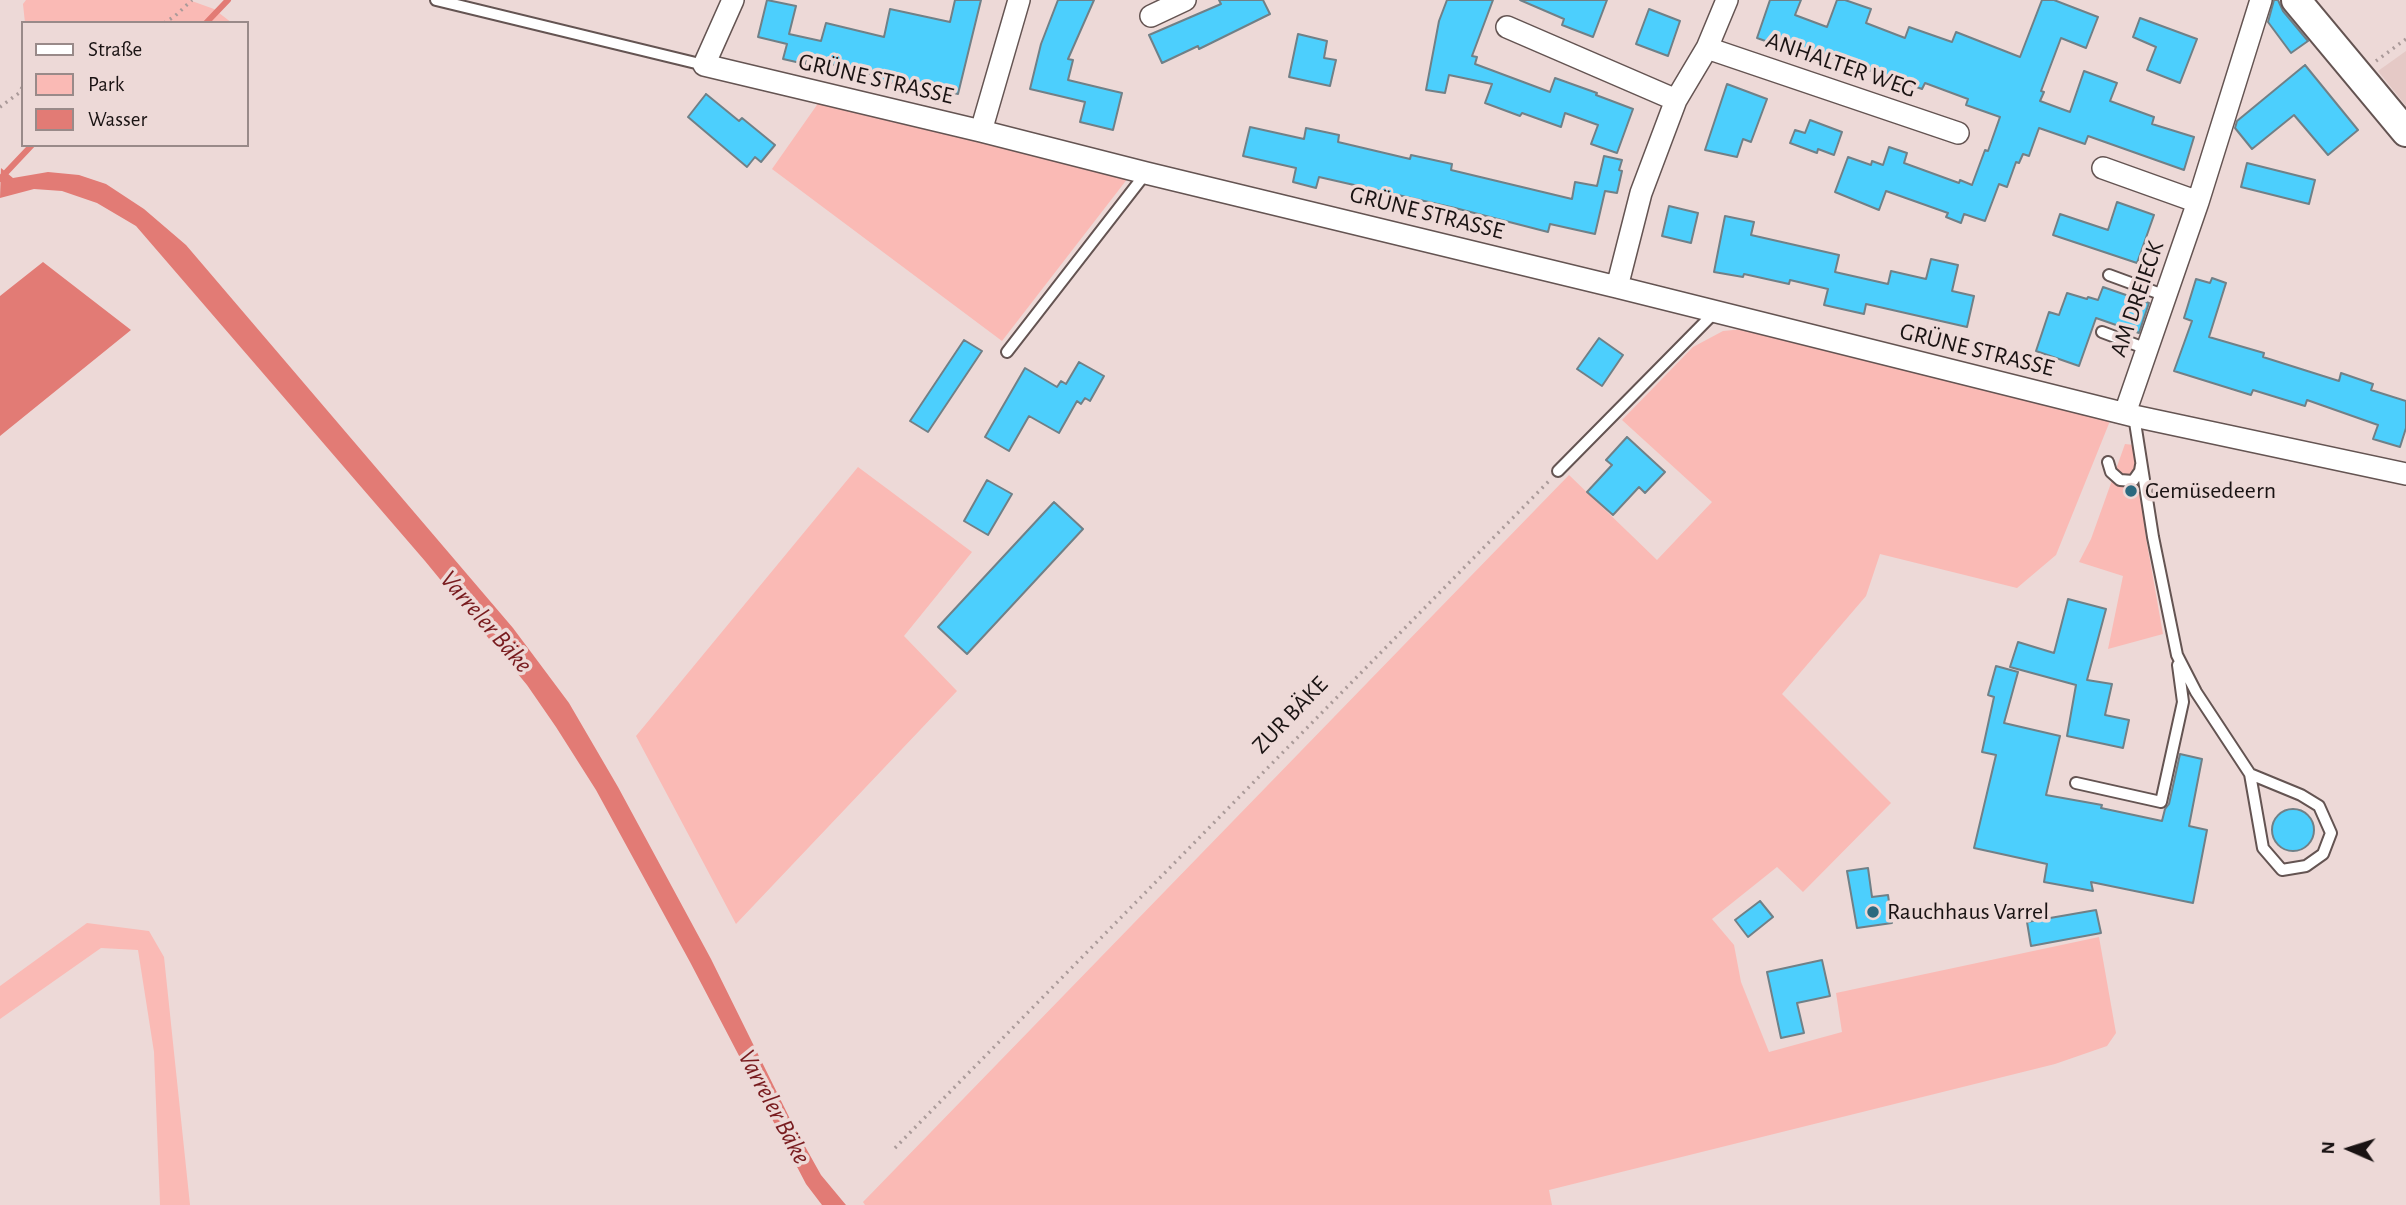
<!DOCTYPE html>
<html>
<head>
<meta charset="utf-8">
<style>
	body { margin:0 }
	#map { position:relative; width:2406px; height:1205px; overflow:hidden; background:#edd9d7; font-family:"Alegreya Sans",sans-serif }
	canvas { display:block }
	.legend { position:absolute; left:21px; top:21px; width:228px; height:126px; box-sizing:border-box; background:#edd9d7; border:2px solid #998a89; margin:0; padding:9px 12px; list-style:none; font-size:21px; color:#1a1313 }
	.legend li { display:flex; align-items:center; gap:14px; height:35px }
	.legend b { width:35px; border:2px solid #998a89 }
	.north { position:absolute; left:2315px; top:1114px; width:70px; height:70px; -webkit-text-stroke:5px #edd9d7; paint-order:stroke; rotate:273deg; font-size:19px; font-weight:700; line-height:28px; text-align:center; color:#1a1313 }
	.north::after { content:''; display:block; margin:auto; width:24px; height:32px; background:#1a1313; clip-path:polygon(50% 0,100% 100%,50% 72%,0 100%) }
</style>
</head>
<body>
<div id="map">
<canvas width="2406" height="1205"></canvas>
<ul class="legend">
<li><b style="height:9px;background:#fff"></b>Straße</li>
<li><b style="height:19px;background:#fabab5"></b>Park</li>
<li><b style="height:19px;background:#e27b75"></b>Wasser</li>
</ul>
<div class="north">N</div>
</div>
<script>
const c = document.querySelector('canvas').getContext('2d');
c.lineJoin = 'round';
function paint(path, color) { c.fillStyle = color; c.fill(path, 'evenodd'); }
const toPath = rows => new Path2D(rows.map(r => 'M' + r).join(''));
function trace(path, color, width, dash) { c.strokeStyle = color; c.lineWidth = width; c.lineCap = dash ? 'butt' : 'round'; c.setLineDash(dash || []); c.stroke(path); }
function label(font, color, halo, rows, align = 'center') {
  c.font = font + ' "Alegreya Sans",sans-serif'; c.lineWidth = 7; c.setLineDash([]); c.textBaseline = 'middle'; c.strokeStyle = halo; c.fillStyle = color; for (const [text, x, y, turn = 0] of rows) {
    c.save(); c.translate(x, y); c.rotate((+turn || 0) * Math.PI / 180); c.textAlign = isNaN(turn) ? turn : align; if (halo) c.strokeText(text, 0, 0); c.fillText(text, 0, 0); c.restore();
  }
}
const built = toPath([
	[2406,51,2406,106,2378,71]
]);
const green = toPath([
	[26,0,189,0,214,9,232,23,25,23,23,4],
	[819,102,1128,178,1002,341,772,169],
	[1743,329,2110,421,2056,555,2017,588,1880,554,1866,596,1782,694,1891,803,1803,892,1777,867,1712,919,1734,945,1741,982,1769,1052,1842,1032,1836,993,2099,937,2116,1033,2107,1046,2055,1064,1549,1190,1552,1205,865,1205,863,1202,1569,475,1657,560,1712,502,1622,420,1693,347,1723,331],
	[2125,444,2134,445,2140,481,2146,538,2163,634,2108,649,2123,576,2079,562,2091,539],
	[858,467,972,552,904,636,957,691,736,924,636,736],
	[87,923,149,931,164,957,190,1205,160,1205,154,1052,138,950,101,948,0,1019,0,986]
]);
const water = toPath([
	[1,168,13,178,48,172,79,175,106,184,144,209,186,245,513,628,569,703,618,787,711,959,793,1125,821,1175,846,1205,822,1205,806,1184,690,962,596,790,556,727,527,685,425,561,136,226,97,203,62,191,34,189,0,198],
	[43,262,131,330,0,436,0,296]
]);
const stream = toPath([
	[206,23,228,0],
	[0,179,32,145]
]);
const building = toPath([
	[767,0,796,6,789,34,821,41,826,23,884,37,890,9,950,22,955,0,981,0,958,94,907,81,906,86,874,79,875,75,806,58,805,64,783,59,787,44,758,37,767,0],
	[1058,0,1094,0,1068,59,1073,60,1068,80,1122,93,1113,130,1080,122,1085,102,1030,89,1041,44,1058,0],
	[1219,0,1263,0,1270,14,1199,49,1198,46,1162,63,1149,35,1221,4,1219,0],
	[1447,0,1493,0,1472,56,1477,57,1475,64,1550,92,1555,78,1597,93,1596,95,1633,109,1617,153,1591,144,1598,125,1565,113,1561,127,1522,113,1520,116,1485,103,1492,84,1449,75,1445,93,1426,90,1439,21,1447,0],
	[1520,0,1607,0,1593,37,1562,25,1564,19,1520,0],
	[1770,0,1801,0,1795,15,1827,27,1837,0,1845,0,1871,9,1866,23,1905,38,1909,27,1952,42,1956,32,2020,57,2042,0,2054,0,2098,17,2086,48,2061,38,2041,91,2044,92,2040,101,2070,112,2084,71,2117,83,2110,101,2154,117,2152,124,2194,137,2184,170,2088,136,2085,144,2039,128,2029,156,2023,154,2019,163,2016,162,2007,187,1999,184,1985,221,1964,214,1961,223,1946,217,1948,213,1886,191,1879,210,1835,192,1848,157,1871,165,1872,161,1883,165,1889,147,1907,153,1904,163,1959,183,1960,180,1972,185,1985,150,1988,151,2000,117,1966,105,1968,99,1925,83,1922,89,1808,49,1807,51,1772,39,1771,43,1757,38,1770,0],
	[2274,0,2278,0,2283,11,2308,41,2291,53,2268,22,2274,0],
	[1649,9,1680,21,1668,56,1636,44,1649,9],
	[2140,18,2197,39,2180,83,2147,70,2156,47,2133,37,2140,18],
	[1298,34,1327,41,1324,58,1336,60,1330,86,1289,77,1298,34],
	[2305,65,2358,130,2328,155,2294,115,2252,149,2235,128,2237,121,2305,65],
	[1727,84,1767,99,1751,142,1743,139,1737,157,1705,150,1727,84],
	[706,94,739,121,742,118,775,145,761,162,755,157,747,167,688,117,706,94],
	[1810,120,1842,132,1834,155,1818,149,1817,153,1790,143,1795,130,1805,133,1810,120],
	[1250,127,1304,139,1306,128,1339,135,1338,142,1410,159,1411,155,1452,164,1451,170,1572,199,1575,182,1597,186,1604,156,1622,160,1619,170,1622,171,1617,193,1605,191,1595,234,1550,224,1548,232,1455,208,1319,177,1316,188,1293,182,1296,168,1243,156,1250,127],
	[2247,163,2315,180,2309,204,2241,187,2247,163],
	[2117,202,2154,215,2137,263,2053,235,2060,214,2108,230,2117,202],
	[1669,206,1698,213,1691,243,1662,236,1669,206],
	[1725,216,1754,222,1751,235,1839,255,1835,272,1888,284,1891,271,1926,279,1931,259,1958,265,1952,291,1974,296,1967,327,1866,304,1864,314,1824,305,1828,289,1790,280,1789,284,1744,274,1743,277,1714,272,1725,216],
	[2212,278,2226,283,2209,337,2264,353,2263,357,2339,381,2341,373,2373,384,2371,390,2406,401,2406,428,2400,447,2373,439,2378,425,2307,400,2305,406,2253,390,2251,395,2174,371,2192,321,2184,318,2196,279,2210,283,2212,278],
	[2103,287,2149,303,2139,333,2096,318,2079,366,2036,351,2049,312,2059,315,2067,293,2087,299,2088,297,2098,300,2103,287],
	[1599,338,1623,355,1602,386,1577,369,1599,338],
	[964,340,982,351,928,432,910,421,964,340],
	[1079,362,1104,376,1090,401,1085,398,1081,404,1077,401,1059,433,1029,416,1009,451,985,437,1025,368,1057,387,1061,381,1066,384,1079,362],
	[1627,437,1665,472,1645,493,1639,487,1613,515,1587,492,1612,465,1606,460,1627,437],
	[987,480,1012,494,988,535,964,521,987,480],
	[1054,502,1083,529,967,654,938,627,1054,502],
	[2068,599,2106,609,2087,680,2112,684,2105,715,2129,720,2123,748,2067,736,2076,685,2010,667,2018,642,2054,653,2068,599],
	[1996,666,2018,672,2004,723,2060,736,2046,795,2102,805,2101,808,2162,821,2165,809,2169,804,2180,754,2202,759,2189,826,2207,830,2193,903,2091,882,2093,891,2044,882,2047,864,1974,848,1996,755,1982,752,1994,697,1988,695,1996,666],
	'2272 830a21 21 0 1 1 42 0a21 21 0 1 1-42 0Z',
	[1868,868,1872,897,1888,895,1892,923,1857,928,1847,871,1868,868],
	[1760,901,1773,917,1748,937,1735,920,1760,901],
	[2096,910,2101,933,2031,946,2027,922,2096,910],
	[1822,960,1830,996,1797,1003,1804,1033,1781,1038,1767,972,1822,960]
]);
const path = toPath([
	[164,23,175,16,192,0],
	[2376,61,2406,39],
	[0,107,19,93,23,86],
	[895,1148,1550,480]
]);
const lane = toPath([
	[436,0,704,65],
	[2109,275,2166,296],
	[2102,332,2147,349],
	[1007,352,1146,173],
	[2134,416,2153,537,2177,655,2196,692,2250,774,2263,848,2282,870,2306,866,2323,854,2331,833,2319,806,2301,795,2250,774],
	[2108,462,2111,472,2120,480,2133,481,2140,471,2141,465],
	[1558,471,1715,312],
	[2076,783,2161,802,2183,702,2178,665]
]);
const street = toPath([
	[733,0,704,65,981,131,1146,173,1617,287,2134,416,2406,474],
	[1151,16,1185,0],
	[1507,27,1676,100],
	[1707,48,1958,133],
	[981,131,1019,0],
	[2103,168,2198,202],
	[1617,287,1641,193,1676,100,1707,48,1727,0],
	[2125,413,2198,202,2261,0]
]);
const secondary = toPath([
	[2296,0,2406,132]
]);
const markers = [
	[2131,491,7,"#2b697f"],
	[1873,912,7,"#2b697f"]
];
const streetNames = [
	["ANHALTER WEG",1841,65,19],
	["GRÜNE STRASSE",876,79,13],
	["GRÜNE STRASSE",1427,213,14],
	["AM DREIECK",2137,299,-71],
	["GRÜNE STRASSE",1977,350,14],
	["ZUR BÄKE",1290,715,-46]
];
const poiNames = [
	["Gemüsedeern",2145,491],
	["Rauchhaus Varrel",1887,912]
];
const waterNames = [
	["Varreler Bäke",486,622,49],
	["Varreler Bäke",774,1107,62]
];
paint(built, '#e5c9c6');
paint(green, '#fabab5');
paint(water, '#e27b75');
trace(stream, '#e27b75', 6);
paint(building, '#4ccffd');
trace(building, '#708087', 2);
trace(lane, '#645452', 14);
trace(street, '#645452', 24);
trace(secondary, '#645452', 32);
trace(path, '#aa9a99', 3.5, [2, 5]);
trace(lane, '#fff', 10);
trace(street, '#fff', 21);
trace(secondary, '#fff', 28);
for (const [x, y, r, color] of markers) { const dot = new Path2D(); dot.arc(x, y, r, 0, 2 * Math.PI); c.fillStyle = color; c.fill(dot); trace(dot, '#edd9d7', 2.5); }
label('24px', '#1a1313', '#edd9d7', streetNames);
label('24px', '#1a1313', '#edd9d7', poiNames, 'left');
label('italic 26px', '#781b1e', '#edd9d7', waterNames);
</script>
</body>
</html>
